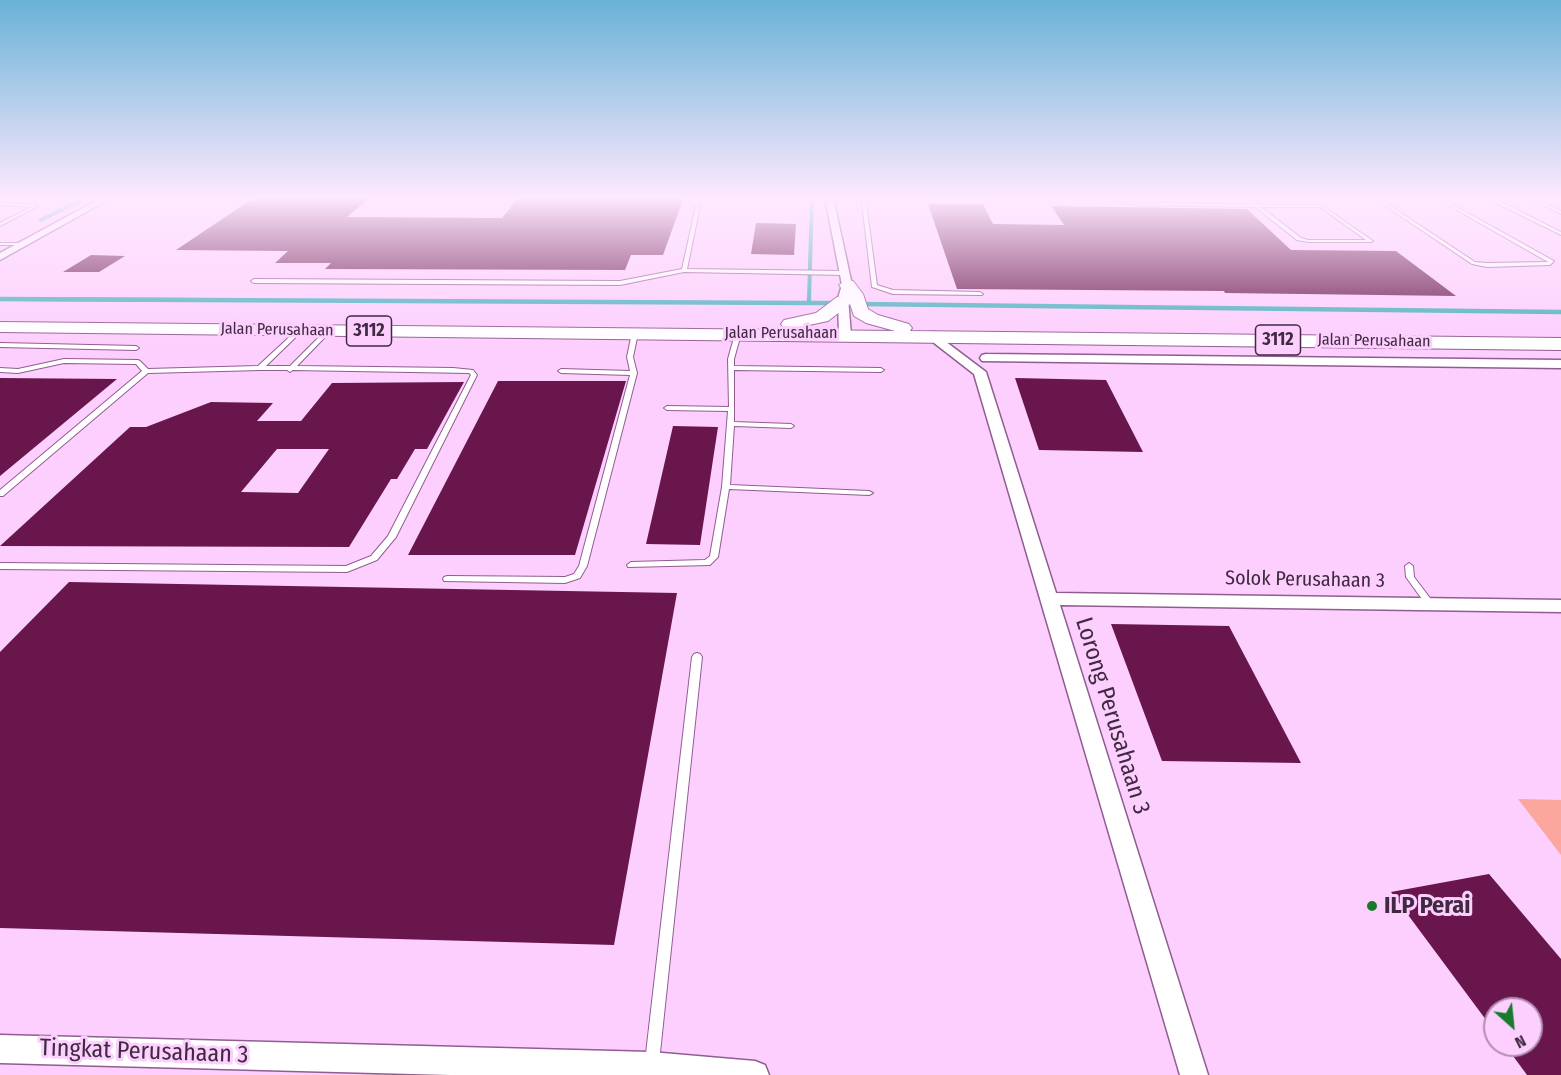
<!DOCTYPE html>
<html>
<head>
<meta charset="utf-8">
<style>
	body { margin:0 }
	#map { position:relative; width:1561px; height:1075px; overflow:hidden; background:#fdcffe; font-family:"Fira Sans Condensed",sans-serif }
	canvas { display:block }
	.north { position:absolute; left:1483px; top:997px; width:60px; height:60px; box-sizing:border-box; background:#fdcffe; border:2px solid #b18db2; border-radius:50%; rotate:153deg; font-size:16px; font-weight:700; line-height:24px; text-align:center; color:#402a41 }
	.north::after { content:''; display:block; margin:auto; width:21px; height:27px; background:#197a2b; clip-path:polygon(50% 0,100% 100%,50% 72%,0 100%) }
</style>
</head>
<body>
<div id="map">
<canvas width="1561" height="1075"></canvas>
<div class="north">N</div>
</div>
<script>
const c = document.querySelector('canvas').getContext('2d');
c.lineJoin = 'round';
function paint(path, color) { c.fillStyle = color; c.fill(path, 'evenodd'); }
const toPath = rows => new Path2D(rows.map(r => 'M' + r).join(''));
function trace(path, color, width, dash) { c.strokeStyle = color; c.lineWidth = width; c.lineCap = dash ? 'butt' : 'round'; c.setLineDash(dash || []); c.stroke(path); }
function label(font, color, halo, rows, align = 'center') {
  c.font = font + ' "Fira Sans Condensed",sans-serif'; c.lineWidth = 6; c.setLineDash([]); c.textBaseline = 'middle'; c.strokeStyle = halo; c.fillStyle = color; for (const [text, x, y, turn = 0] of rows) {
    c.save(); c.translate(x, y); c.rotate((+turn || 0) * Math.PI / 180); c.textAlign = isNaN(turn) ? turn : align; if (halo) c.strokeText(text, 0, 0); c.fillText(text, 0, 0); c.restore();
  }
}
const green = toPath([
	[1518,799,1561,800,1561,855]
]);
const streamFar1 = toPath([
	[41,220,82,200],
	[0,299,211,300],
	[809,300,812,197]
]);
const stream = toPath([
	[0,299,809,303,809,299],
	[809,303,834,303],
	[860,304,1561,312]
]);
const building = toPath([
	[255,197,371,197,347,217,502,218,519,197,684,197,663,255,631,255,625,270,325,269,331,263,275,263,288,251,176,250],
	[928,204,983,204,993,224,1064,225,1051,206,1247,209,1291,250,1396,251,1456,296,1225,293,1224,291,957,289],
	[756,223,796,224,794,255,751,254],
	[91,255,125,256,99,272,63,272],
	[0,378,117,379,0,476],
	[1015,378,1106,380,1143,452,1039,450],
	[498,381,626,381,575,555,408,555],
	[464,382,427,449,415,449,397,479,391,479,349,547,0,546,130,427,146,427,211,402,273,403,257,421,301,421,332,383],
	[277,449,329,449,298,493,241,492],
	[673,426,718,427,700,545,646,544],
	[69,582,677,593,614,945,0,928,0,652],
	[1111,624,1229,626,1301,763,1162,761],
	[1489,874,1561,959,1561,1075,1527,1075,1505,1045,1531,1045,1531,1009,1495,1009,1495,1032,1391,892]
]);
const lane = toPath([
	[866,197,870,197,866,203,877,285,893,290,980,292,983,294,982,295,893,294,872,287,862,203,866,197],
	[872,197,951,197,949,198,874,198,872,197],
	[1009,197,1090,198,1106,197,1090,200,1011,198,1009,197],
	[1107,197,1113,197,1137,203,1321,205,1373,241,1371,242,1308,242,1297,240,1255,207,1137,205,1107,197],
	[1261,207,1320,207,1366,240,1308,240,1301,238,1261,207],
	[1372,197,1377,197,1475,262,1487,263,1548,262,1443,202,1451,197,1456,197,1448,202,1554,261,1550,265,1487,267,1472,264,1372,197],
	[1476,197,1483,197,1495,199,1561,232,1561,235,1492,201,1476,197],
	[1527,197,1532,197,1561,211,1561,214,1527,197],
	[0,203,36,205,38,206,0,226,0,223,31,207,0,205,0,203],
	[698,205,700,206,687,269,845,271,848,273,845,275,684,272,620,285,254,283,251,281,254,279,620,281,682,269,696,206,698,205],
	[0,243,23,243,25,244,23,245,0,245,0,243],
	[298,329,303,330,266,366,290,366,326,330,328,329,330,330,330,332,297,366,453,368,473,370,477,375,396,537,377,560,347,572,0,569,0,563,346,566,371,556,388,536,471,375,469,373,293,370,290,372,287,370,260,370,148,373,3,496,0,496,0,490,142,371,136,364,64,363,18,373,0,372,0,368,18,369,64,359,138,360,140,361,148,369,258,366,298,329],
	[635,331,638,333,633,357,637,373,587,566,580,578,565,583,444,581,443,579,444,577,447,576,565,577,574,574,579,566,630,375,561,373,558,371,561,369,630,371,627,357,632,333,635,331],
	[738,332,741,334,734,359,734,366,881,368,884,370,881,372,734,370,734,422,791,424,794,426,791,428,734,426,730,485,869,491,873,493,869,495,729,489,718,557,710,565,628,567,627,565,631,562,705,560,710,556,722,487,728,411,667,410,664,408,667,406,729,407,728,359,735,334,738,332],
	[0,343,136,346,139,348,136,350,0,347,0,343],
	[1409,563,1413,566,1414,577,1433,602,1435,604,1433,606,1427,606,1406,577,1405,566,1409,563],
	[697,653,700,654,702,657,659,1062,657,1067,652,1069,647,1067,645,1062,692,657,694,654,697,653]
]);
const street = toPath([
	[103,197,113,197,0,260,0,253,103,197],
	[825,197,833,197,852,285,848,298,851,335,845,339,839,335,838,298,842,285,825,197],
	[933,332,986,372,1056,593,1561,600,1561,612,1060,605,1208,1075,1180,1075,974,374,929,339,927,336,933,332],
	[986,354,1561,360,1561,368,982,361,980,358,982,355,986,354],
	[0,1035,651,1052,755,1061,765,1065,769,1075,450,1075,0,1063,0,1035]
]);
const primary = toPath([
	[847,280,853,281,863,294,868,309,878,315,909,324,912,328,910,331,1561,338,1561,350,0,332,0,322,895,331,866,323,854,316,850,304,828,321,790,329,784,328,781,324,784,320,816,313,837,297,848,297,839,285,847,280]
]);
const markers = [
	[1372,906,6,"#197a2b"]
];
const farStreetnames = [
	["Jalan Perusahaan",277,330,1],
	["Jalan Perusahaan",781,334],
	["Jalan Perusahaan",1374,341,1]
];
const shields = [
	[369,331,45],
	[1278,340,45]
];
const shieldNames = [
	["3112",369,331],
	["3112",1278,340]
];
const streetNames = [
	["Solok Perusahaan 3",1305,580,1]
];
const nearStreetnames = [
	["Lorong Perusahaan 3",1112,716,73],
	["Tingkat Perusahaan 3",144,1052,2]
];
const nearPoinames = [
	["ILP Perai",1384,906]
];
paint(green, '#fba79e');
trace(streamFar1, '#48b0bc', 4);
trace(stream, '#48b0bc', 4.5);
paint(building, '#68164b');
trace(lane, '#905d91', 2);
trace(street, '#905d91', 3);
trace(primary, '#905d91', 2);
paint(lane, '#fff');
paint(street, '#fff');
paint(primary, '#fff');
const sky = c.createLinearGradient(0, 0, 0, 347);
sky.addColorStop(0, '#68b2d6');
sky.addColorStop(0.57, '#fee9ff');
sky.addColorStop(1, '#fee9ff00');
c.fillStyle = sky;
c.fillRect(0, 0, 1561, 347);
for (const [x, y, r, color] of markers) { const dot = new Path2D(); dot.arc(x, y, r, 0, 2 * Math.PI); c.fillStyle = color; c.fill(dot); trace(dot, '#fdcffe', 2); }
label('16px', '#402a41', '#fdcffe', farStreetnames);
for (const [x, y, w] of shields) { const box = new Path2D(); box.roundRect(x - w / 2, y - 15, w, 30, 4.5); c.fillStyle = '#fdcffe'; c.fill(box); trace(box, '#402a41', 1.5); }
label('bold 18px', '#402a41', null, shieldNames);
label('20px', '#402a41', '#fdcffe', streetNames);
label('24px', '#402a41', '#fdcffe', nearStreetnames);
label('bold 24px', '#402a41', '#fdcffe', nearPoinames, 'left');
</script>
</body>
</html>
